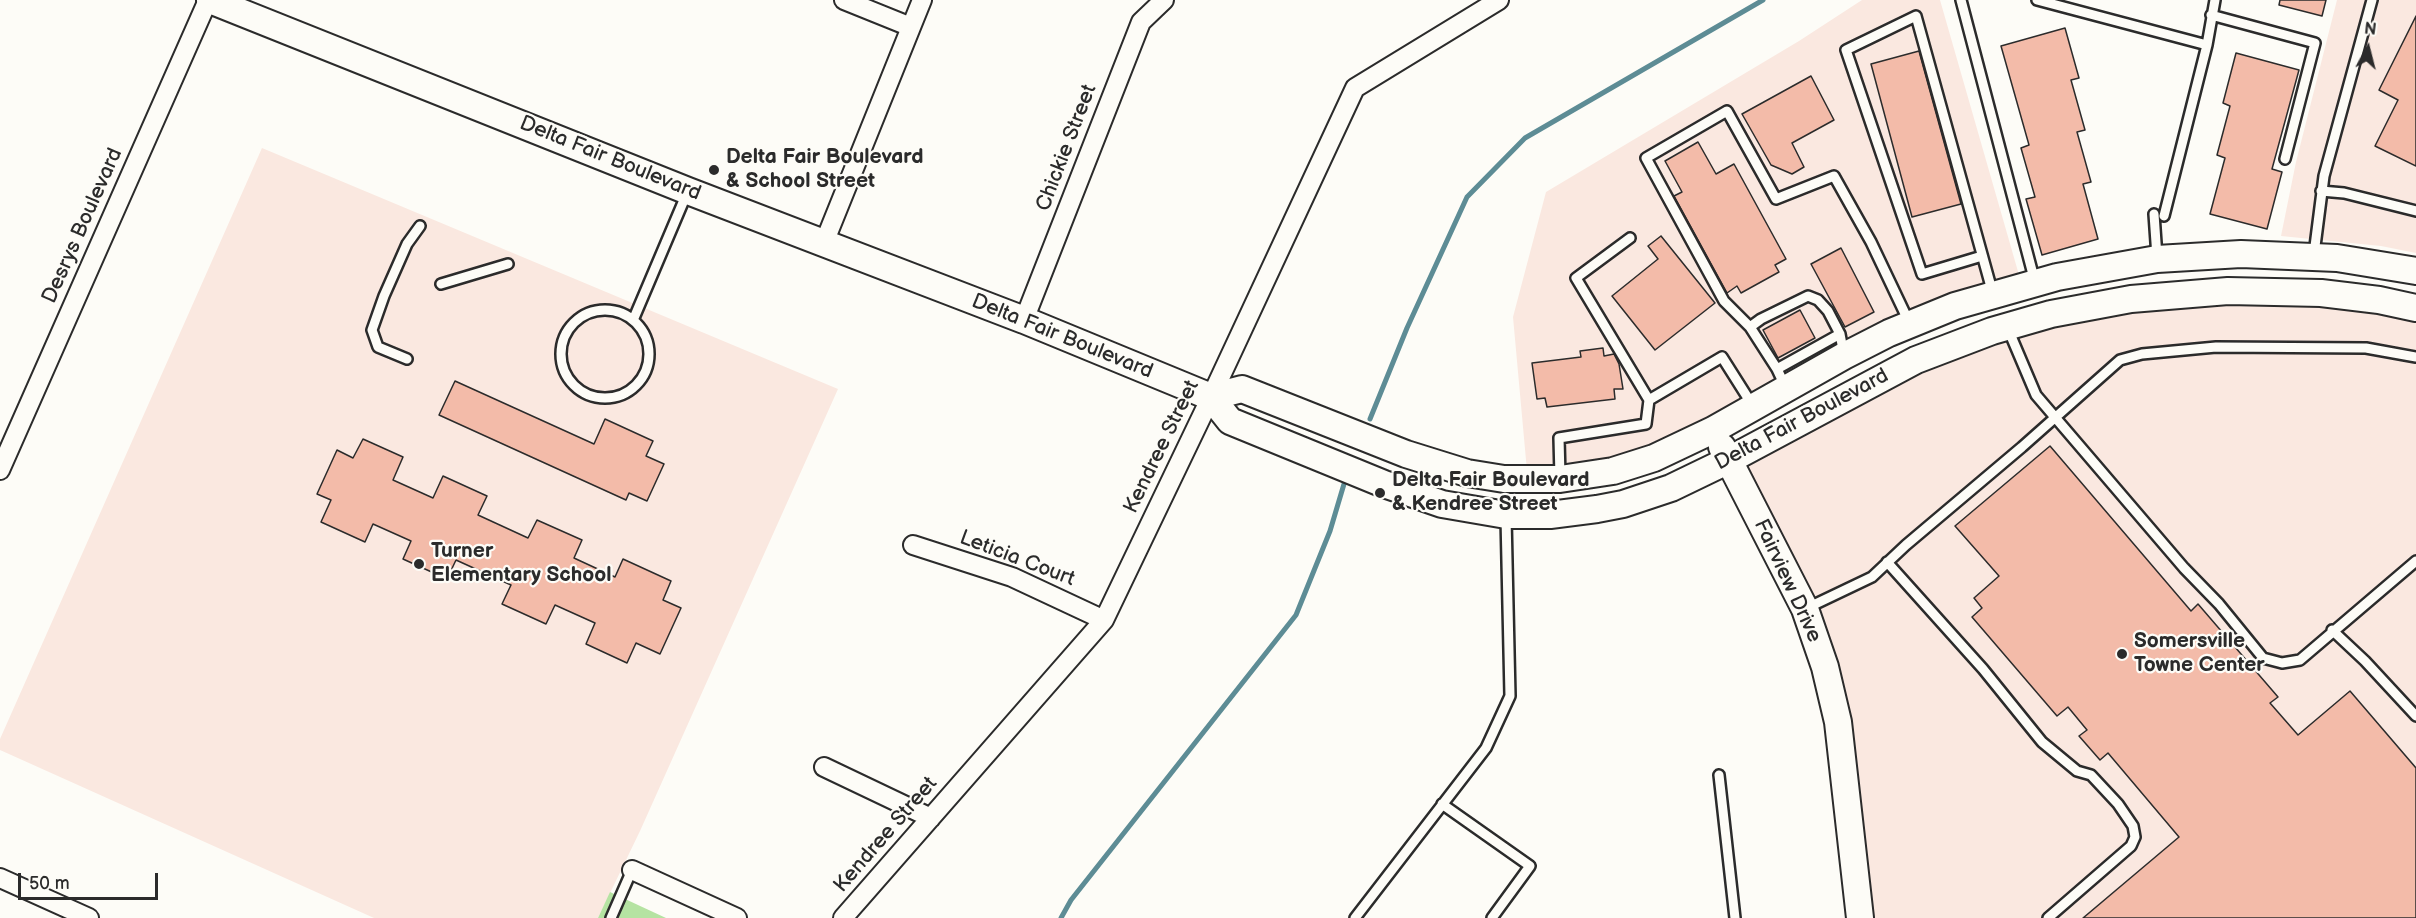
<!DOCTYPE html>
<html>
<head>
<meta charset="utf-8">
<style>
	body { margin:0 }
	#map { position:relative; width:2416px; height:918px; overflow:hidden; background:#fdfcf7; font-family:"Balsamiq Sans",sans-serif }
	canvas { display:block }
	.north { position:absolute; left:2338px; top:18px; width:60px; height:60px; -webkit-text-stroke:4px #fdfcf7; paint-order:stroke; rotate:7deg; font-size:16px; font-weight:700; line-height:24px; text-align:center; color:#2b2b2b }
	.north::after { content:''; display:block; margin:auto; width:21px; height:27px; background:#2b2b2b; clip-path:polygon(50% 0,100% 100%,50% 72%,0 100%) }
	.scale { position:absolute; left:18px; top:873px; width:140px; height:27px; box-sizing:border-box; border:3px solid #2b2b2b; border-top:0; padding-left:8px; font-size:18px; line-height:21px; white-space:nowrap; color:#2b2b2b; -webkit-text-stroke:4px #fdfcf7; paint-order:stroke }
</style>
</head>
<body>
<div id="map">
<canvas width="2416" height="918"></canvas>
<div class="north">N</div>
<div class="scale">50 m</div>
</div>
<script>
const c = document.querySelector('canvas').getContext('2d');
c.lineJoin = 'round';
function paint(path, color) { c.fillStyle = color; c.fill(path, 'evenodd'); }
const toPath = rows => new Path2D(rows.map(r => 'M' + r).join(''));
function trace(path, color, width, dash) { c.strokeStyle = color; c.lineWidth = width; c.lineCap = dash ? 'butt' : 'round'; c.setLineDash(dash || []); c.stroke(path); }
function label(font, color, halo, rows, align = 'center') {
  c.font = font + ' "Balsamiq Sans",sans-serif'; c.lineWidth = 4.5; c.setLineDash([]); c.textBaseline = 'middle'; c.strokeStyle = halo; c.fillStyle = color; for (const [text, x, y, turn = 0] of rows) {
    c.save(); c.translate(x, y); c.rotate((+turn || 0) * Math.PI / 180); c.textAlign = isNaN(turn) ? turn : align; if (halo) c.strokeText(text, 0, 0); c.fillText(text, 0, 0); c.restore();
  }
}
const built = toPath([
	[1862,0,1940,0,2021,282,1625,461,1527,471,1513,317,1546,192,1799,41],
	[2337,0,2416,0,2416,253,2381,246,2281,236,2296,162],
	[262,148,838,389,640,831,598,918,374,918,0,750,0,739],
	[2131,299,2416,308,2416,918,1860,918,1832,693,1729,460,1865,385]
]);
const green = toPath([
	[610,892,666,918,598,918]
]);
const stream = toPath([
	[1370,419,1407,328,1467,197,1525,138,1763,0],
	[1061,918,1071,900,1296,615,1330,531,1344,484]
]);
const building = toPath([
	[2280,0,2326,0,2322,16,2279,5,2280,0],
	[2416,16,2416,166,2375,146,2398,100,2379,90,2416,16],
	[2065,28,2079,78,2071,80,2085,130,2077,132,2091,182,2083,184,2098,239,2042,255,2026,199,2035,197,2021,148,2029,145,2001,46,2065,28],
	[1919,51,1961,204,1912,217,1871,64,1919,51],
	[2236,53,2299,70,2272,169,2282,172,2267,229,2210,214,2225,158,2217,155,2230,106,2223,103,2236,53],
	[1811,76,1834,120,1792,143,1804,167,1792,174,1771,165,1742,114,1811,76],
	[1698,142,1716,174,1734,164,1786,259,1775,265,1779,272,1741,293,1737,286,1727,293,1674,196,1682,192,1665,161,1698,142],
	[1661,236,1715,303,1655,350,1612,296,1658,259,1648,246,1661,236],
	[1841,248,1874,312,1845,327,1811,264,1841,248],
	[1800,310,1815,338,1778,358,1763,330,1800,310],
	[1603,348,1604,356,1614,354,1619,364,1623,389,1614,389,1615,399,1547,407,1545,398,1537,399,1532,363,1581,357,1580,351,1603,348],
	[455,381,594,444,605,419,653,441,646,456,664,464,647,501,629,493,626,500,439,415,455,381],
	[363,439,403,457,393,480,433,498,443,476,487,496,478,515,528,538,537,520,582,540,574,558,615,577,623,559,671,581,663,600,681,608,660,654,636,643,627,663,586,644,595,623,555,605,546,624,502,604,511,585,456,560,447,579,403,559,411,541,373,524,365,542,321,522,331,500,317,494,337,450,353,458,363,439],
	[2050,446,2191,611,2198,604,2278,697,2270,703,2298,735,2350,691,2416,768,2416,918,2083,918,2179,837,2108,753,2100,760,2079,736,2087,730,2068,707,2057,716,1972,617,1982,608,1974,598,1999,576,1955,526,2050,446]
]);
const lane = toPath([
	[1961,0,2035,282],
	[2037,0,2207,45],
	[2211,15,2315,43,2285,159],
	[2321,191,2344,193,2416,211],
	[2154,214,2157,257],
	[2164,216,2207,45,2215,0],
	[2314,254,2324,176,2372,0],
	[1982,256,1922,274,1846,50,1916,16,1993,294],
	[441,284,508,264],
	'561 354a44 44 0 1 1 88 0a44 44 0 1 1-88 0Z',
	[634,318,687,193],
	[1750,327,1724,301,1646,158,1727,111,1776,199,1834,176,1871,242,1909,322],
	[2008,329,2036,395,2184,568,2219,604,2263,658,2282,663,2300,660,2416,561],
	[407,359,378,347,372,330,384,296,407,244,420,226],
	[1777,369,1840,334],
	[1785,386,1777,369,1750,327,1761,319,1808,296,1818,300,1828,311,1840,334,1844,355],
	[1649,400,1722,357,1753,406],
	[1560,477,1559,438,1646,424,1649,400,1576,278,1630,238],
	[1887,562,1983,669,2042,742,2077,771,2091,775,2118,804,2133,826,2135,837,2131,846,2048,918],
	[1807,608,1872,577,1906,545,2022,447,2120,360,2142,354,2216,347,2366,348,2416,357],
	[2332,630,2365,661,2416,716],
	[1719,775,1735,918],
	[1442,804,1530,866,1492,918],
	[611,918,632,870],
	[1355,918,1486,748,1510,696,1506,517]
]);
const street = toPath([
	[844,0,911,27],
	[824,243,922,0],
	[1024,320,1141,22,1164,0],
	[0,470,208,0],
	[913,545,1012,577,1104,620],
	[824,767,931,818],
	[632,870,737,918],
	[0,878,89,918],
	[843,918,1104,620,1211,397,1355,88,1499,0]
]);
const secondary = toPath([
	[210,0,688,191,1024,320,1211,397,1230,421,1384,484,1442,504,1506,515,1550,515,1597,509,1623,504,1671,488,1729,460,1916,360,1992,331,2051,314,2131,299,2228,291,2321,293,2379,300,2416,308],
	[1211,397,1242,389,1406,454,1467,473,1504,479,1560,479,1613,471,1654,458,1713,430,1844,356,1889,333,1955,306,2057,277,2157,259,2241,254,2337,258,2416,271],
	[1722,447,1805,609,1825,667,1838,722,1860,918]
]);
const markers = [
	[714,170,6,"#2b2b2b"],
	[1380,493,6,"#2b2b2b"],
	[419,564,6,"#2b2b2b"],
	[2122,654,6,"#2b2b2b"]
];
const streetNames = [
	["Chickie Street",1067,148,-69],
	["Delta Fair Boulevard",610,159,22],
	["Desrys Boulevard",83,226,-66],
	["Delta Fair Boulevard",1062,337,22],
	["Delta Fair Boulevard",1802,420,-28],
	["Kendree Street",1162,447,-64],
	["Leticia Court",1017,559,21],
	["Fairview Drive",1787,581,65],
	["Kendree Street",886,835,-49]
];
const poiNames = [
	["Delta Fair Boulevard",726,158],
	["& School Street",726,182],
	["Delta Fair Boulevard",1392,481],
	["& Kendree Street",1392,505],
	["Turner",431,552],
	["Elementary School",431,576],
	["Somersville",2134,642],
	["Towne Center",2134,666]
];
paint(built, '#fae8e0');
paint(green, '#b5e3a2');
trace(stream, '#5d8c95', 5);
paint(building, '#f3bba9');
trace(building, '#2b2b2b', 1.5);
trace(lane, '#2b2b2b', 14);
trace(street, '#2b2b2b', 22);
trace(secondary, '#2b2b2b', 30);
trace(lane, '#fdfcf7', 9);
trace(street, '#fdfcf7', 18);
trace(secondary, '#fdfcf7', 26);
for (const [x, y, r, color] of markers) { const dot = new Path2D(); dot.arc(x, y, r, 0, 2 * Math.PI); c.fillStyle = color; c.fill(dot); trace(dot, '#fdfcf7', 2); }
label('21px', '#2b2b2b', '#fdfcf7', streetNames);
label('bold 21px', '#2b2b2b', '#fdfcf7', poiNames, 'left');
</script>
</body>
</html>
